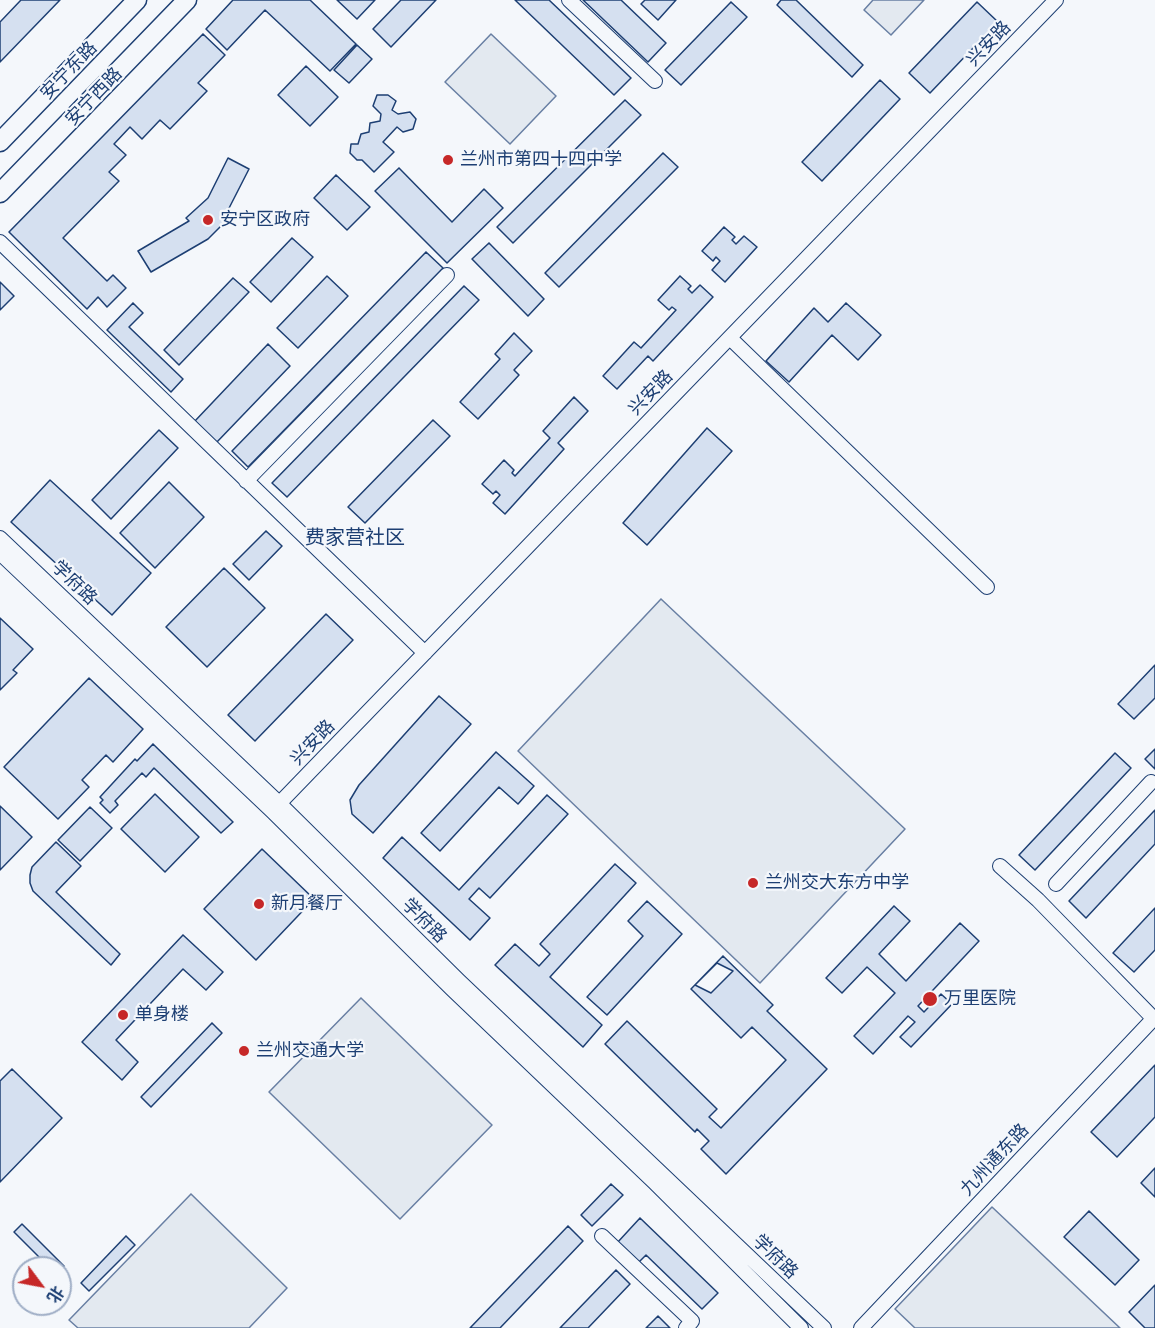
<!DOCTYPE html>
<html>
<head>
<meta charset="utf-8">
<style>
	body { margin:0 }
	#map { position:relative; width:1155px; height:1328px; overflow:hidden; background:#f4f7fb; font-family:"Open Sans","Noto Sans SC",sans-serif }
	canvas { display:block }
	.north { position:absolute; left:12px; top:1256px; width:60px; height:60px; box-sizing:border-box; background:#f4f7fb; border:2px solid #9eadc5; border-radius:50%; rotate:122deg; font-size:16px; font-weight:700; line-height:24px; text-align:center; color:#1d3f73 }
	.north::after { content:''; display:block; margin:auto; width:21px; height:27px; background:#c62828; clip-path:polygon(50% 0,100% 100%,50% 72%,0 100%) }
</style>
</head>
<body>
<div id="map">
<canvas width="1155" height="1328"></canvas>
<div class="north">北</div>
</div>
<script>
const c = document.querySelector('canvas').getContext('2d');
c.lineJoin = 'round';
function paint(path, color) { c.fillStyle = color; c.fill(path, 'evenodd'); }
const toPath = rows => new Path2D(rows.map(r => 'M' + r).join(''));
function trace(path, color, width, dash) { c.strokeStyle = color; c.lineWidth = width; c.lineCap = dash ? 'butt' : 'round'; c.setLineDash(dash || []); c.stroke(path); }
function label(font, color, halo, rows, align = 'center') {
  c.font = font + ' "Open Sans","Noto Sans SC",sans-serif'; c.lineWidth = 4.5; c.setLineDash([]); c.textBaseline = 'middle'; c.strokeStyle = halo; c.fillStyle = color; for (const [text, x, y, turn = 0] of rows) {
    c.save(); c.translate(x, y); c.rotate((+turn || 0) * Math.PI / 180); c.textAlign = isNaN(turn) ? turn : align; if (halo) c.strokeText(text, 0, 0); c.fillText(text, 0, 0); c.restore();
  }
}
const green = toPath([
	[873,0,924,0,891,35,864,10,873,0],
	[491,34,556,96,510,144,445,82,491,34],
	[661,599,905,829,760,983,518,751,661,599],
	[361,998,492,1125,400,1219,269,1092,361,998],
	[191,1194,287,1288,249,1328,78,1328,69,1320,191,1194],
	[992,1207,1120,1328,915,1328,895,1309,992,1207]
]);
const building = toPath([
	[21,0,60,0,0,62,0,22,21,0],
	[233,0,310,0,356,44,330,71,265,10,227,50,206,29,233,0],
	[337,0,375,0,357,19,337,0],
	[401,0,436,0,391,47,373,29,401,0],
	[515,0,549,0,631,78,614,95,515,0],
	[583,0,621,0,666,43,648,62,583,0],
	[645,0,676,0,658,20,641,4,645,0],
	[781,0,796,0,863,65,852,77,777,5,781,0],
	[731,2,747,17,681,85,665,70,731,2],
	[977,2,998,22,930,93,909,73,977,2],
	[203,34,225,55,198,83,207,91,170,129,160,120,142,139,130,127,114,144,126,155,109,172,119,181,63,238,107,281,113,275,126,288,107,307,98,297,87,309,9,232,203,34],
	[357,45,372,59,349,83,334,70,357,45],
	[306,66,338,97,310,126,278,95,306,66],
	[880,80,900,99,822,181,802,162,880,80],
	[377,95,388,95,396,101,392,110,398,114,410,112,416,119,413,129,403,132,397,127,383,142,394,152,374,172,362,160,357,160,350,153,351,144,358,144,361,134,369,132,370,123,380,121,381,114,373,106,377,95],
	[625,100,641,115,513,243,497,227,625,100],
	[663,153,678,167,559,287,545,273,663,153],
	[228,158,249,169,225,216,228,219,208,239,151,272,138,251,189,221,186,218,208,198,228,158],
	[399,168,452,222,484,189,503,208,447,263,375,191,399,168],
	[336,175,370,207,347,230,314,198,336,175],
	[724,227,735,237,732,240,736,244,744,236,757,247,725,282,712,270,720,261,716,257,713,261,702,251,724,227],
	[292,238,313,257,271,302,250,282,292,238],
	[489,243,544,299,528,316,472,259,489,243],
	[426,252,443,268,248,467,232,451,426,252],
	[327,276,348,296,298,348,277,328,327,276],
	[680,276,691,286,688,289,692,293,700,285,713,297,653,361,648,356,617,389,603,376,634,342,641,348,676,310,672,307,669,310,658,300,680,276],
	[233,278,249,292,179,365,164,350,233,278],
	[0,282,14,296,0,310,0,282],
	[464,286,479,300,287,497,272,483,464,286],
	[133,303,143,313,129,327,183,379,171,392,107,330,133,303],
	[846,303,881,335,858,360,832,335,789,382,766,361,814,308,828,322,846,303],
	[514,333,532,351,514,370,519,375,478,419,460,402,500,359,495,354,514,333],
	[268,344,290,366,216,443,194,422,268,344],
	[574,397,588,411,558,443,564,449,505,514,493,503,500,495,496,491,493,494,482,484,504,460,514,470,512,473,515,476,550,438,543,431,574,397],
	[433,420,450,436,365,523,348,507,433,420],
	[707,428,732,451,647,545,623,523,707,428],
	[159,430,178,448,111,519,92,500,159,430],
	[50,480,151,573,112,615,11,522,50,480],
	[169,482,204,517,155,568,120,533,169,482],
	[266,531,282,546,249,580,233,564,266,531],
	[224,568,265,608,207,667,166,627,224,568],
	[326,614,353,640,255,741,228,715,326,614],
	[0,618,33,649,13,670,17,673,0,690,0,618],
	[1155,665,1155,698,1134,719,1118,704,1155,665],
	[89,678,143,729,113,762,106,755,82,780,89,787,58,819,4,767,89,678],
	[439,696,471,724,373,833,352,814,350,800,359,785,439,696],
	[153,744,233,822,221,833,154,768,146,777,142,773,115,801,118,805,110,813,100,803,103,800,100,797,135,759,137,761,153,744],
	[1155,749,1155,769,1145,759,1155,749],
	[496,752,534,786,518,804,499,787,440,851,421,833,496,752],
	[1115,753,1131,768,1035,870,1019,855,1115,753],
	[155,794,199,837,165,872,121,829,155,794],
	[547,795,568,814,490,898,479,888,469,899,490,918,470,940,383,858,402,837,459,890,547,795],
	[0,806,32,837,0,870,0,806],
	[90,807,112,828,80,861,58,840,90,807],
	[1155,810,1155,844,1086,918,1069,901,1155,810],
	[56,842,81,866,56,892,120,954,111,965,33,891,30,883,30,875,32,867,56,842],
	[262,849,314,899,256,960,204,909,262,849],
	[615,864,636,883,550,977,602,1025,583,1047,495,965,515,944,539,966,550,954,540,944,615,864],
	[647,901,682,934,607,1015,587,997,643,936,628,921,647,901],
	[894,906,910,921,879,954,906,981,960,923,979,941,918,1006,924,1012,941,994,952,1004,911,1047,900,1037,915,1022,908,1016,873,1054,854,1036,895,993,867,967,842,993,826,978,894,906],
	[1155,908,1155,950,1134,972,1113,953,1155,908],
	[183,935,223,972,206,990,183,969,116,1040,138,1062,122,1080,82,1042,183,935],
	[723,956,773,1005,767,1011,827,1069,726,1174,701,1149,709,1141,697,1129,695,1132,605,1044,627,1021,717,1109,709,1117,721,1128,786,1060,752,1027,741,1038,691,989,723,956],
	[717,963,733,971,711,993,695,985,717,963],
	[212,1023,222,1033,151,1107,141,1097,212,1023],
	[1155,1065,1155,1117,1117,1157,1091,1132,1155,1065],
	[12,1069,62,1118,0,1182,0,1081,12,1069],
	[1155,1168,1155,1197,1141,1183,1155,1168],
	[611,1184,623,1195,592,1226,581,1215,611,1184],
	[1089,1211,1139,1260,1115,1285,1064,1237,1089,1211],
	[640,1218,718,1293,702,1309,646,1255,638,1263,617,1243,640,1218],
	[22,1224,64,1266,60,1270,60,1268,50,1268,14,1232,22,1224],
	[568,1226,583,1241,500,1328,470,1328,568,1226],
	[126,1236,135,1245,89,1291,81,1283,126,1236],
	[616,1270,630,1284,588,1328,560,1328,616,1270],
	[1155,1285,1155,1328,1145,1328,1129,1312,1155,1285],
	[658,1316,670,1328,646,1328,658,1316]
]);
const minor = toPath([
	[569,0,655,81],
	[0,242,425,653],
	[730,338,987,587],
	[246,481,447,275],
	[0,538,280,804,459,981,824,1328],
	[0,553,272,811,452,989,654,1182,801,1328],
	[272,811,1056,0],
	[1000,866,1038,900,1155,1020],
	[1056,884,1151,782],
	[602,1236,692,1321,686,1328],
	[861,1328,1155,1017]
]);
const major = toPath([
	[0,142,137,0],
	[0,193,187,0]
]);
const markers = [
	[448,160,6,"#c62828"],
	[208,220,6,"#c62828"],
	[753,883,6,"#c62828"],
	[259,904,6,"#c62828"],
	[930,999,8,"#c62828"],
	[123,1015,6,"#c62828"],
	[244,1051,6,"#c62828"]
];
const streetNames = [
	["兴安路",989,44,-46],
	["安宁东路",69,71,-46],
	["安宁西路",94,97,-46],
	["兴安路",651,393,-46],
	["学府路",74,583,44],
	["兴安路",313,743,-46],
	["学府路",424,921,45],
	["九州通东路",995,1160,-47],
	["学府路",775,1257,44]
];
const poiNames = [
	["兰州市第四十四中学",460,160],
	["安宁区政府",220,220],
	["兰州交大东方中学",765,883],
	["新月餐厅",271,904],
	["万里医院",944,999],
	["单身楼",135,1015],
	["兰州交通大学",256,1051]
];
const neighbourhoodNames = [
	["费家营社区",355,538]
];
paint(green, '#e3e9f0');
trace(green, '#687fa3', 1.5);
paint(building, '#d5e0f0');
trace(building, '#1d3f73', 1.5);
trace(minor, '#1d3f73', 16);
trace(major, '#1d3f73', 21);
trace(minor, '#f4f7fb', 14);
trace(major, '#f4f7fb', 18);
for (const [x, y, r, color] of markers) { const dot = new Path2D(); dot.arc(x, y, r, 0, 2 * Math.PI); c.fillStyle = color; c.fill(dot); trace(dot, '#f4f7fb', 2); }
label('18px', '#1d3f73', '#f4f7fb', streetNames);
label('18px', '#1d3f73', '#f4f7fb', poiNames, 'left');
label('20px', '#1d3f73', '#f4f7fb', neighbourhoodNames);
</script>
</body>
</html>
